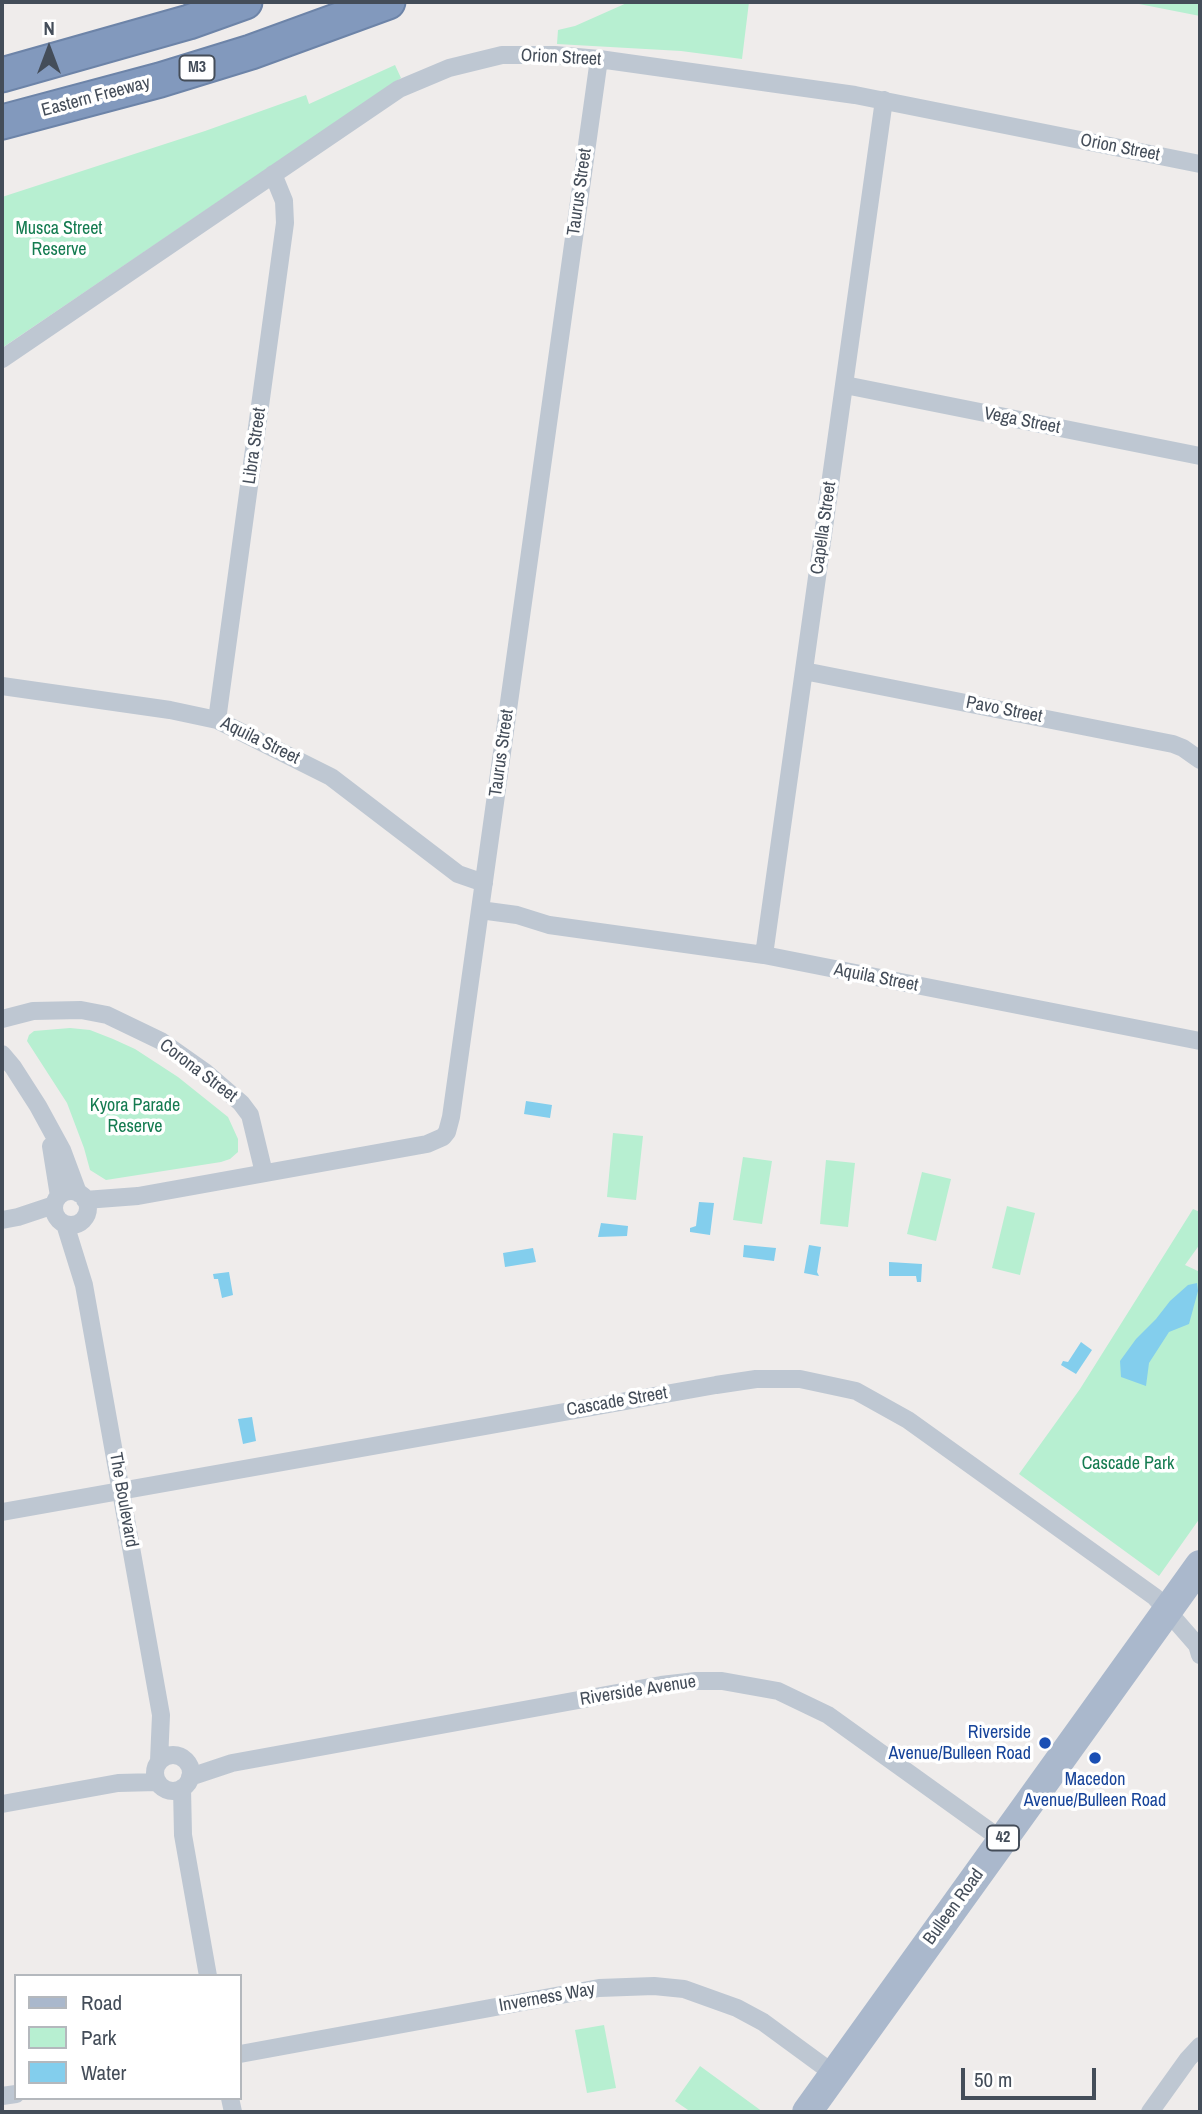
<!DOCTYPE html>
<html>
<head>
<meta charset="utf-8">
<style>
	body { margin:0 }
	#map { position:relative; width:1202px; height:2114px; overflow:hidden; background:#efeceb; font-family:"Archivo Narrow",sans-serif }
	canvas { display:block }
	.frame { position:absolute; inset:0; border:4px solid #444d59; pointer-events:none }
	.legend { position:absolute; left:14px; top:1974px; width:228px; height:126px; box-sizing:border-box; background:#fff; border:2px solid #b4b8bd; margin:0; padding:9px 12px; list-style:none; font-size:21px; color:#444d59 }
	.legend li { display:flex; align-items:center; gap:14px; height:35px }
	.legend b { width:35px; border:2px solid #b4b8bd }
	.north { position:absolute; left:14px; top:14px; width:70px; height:70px; -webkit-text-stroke:5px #fff; paint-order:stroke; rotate:0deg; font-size:19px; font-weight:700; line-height:28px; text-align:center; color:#444d59 }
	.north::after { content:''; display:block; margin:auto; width:24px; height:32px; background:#444d59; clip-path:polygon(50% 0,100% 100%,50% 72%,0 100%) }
	.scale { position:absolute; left:961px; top:2068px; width:135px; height:32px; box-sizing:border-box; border:4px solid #444d59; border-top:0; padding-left:9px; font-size:21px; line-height:24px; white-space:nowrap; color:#444d59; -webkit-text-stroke:5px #fff; paint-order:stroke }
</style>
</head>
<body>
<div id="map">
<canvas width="1202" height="2114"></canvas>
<div class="frame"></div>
<ul class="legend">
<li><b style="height:9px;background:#aab8cc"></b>Road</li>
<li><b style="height:19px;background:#b7efd1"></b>Park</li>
<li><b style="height:19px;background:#83ceed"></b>Water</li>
</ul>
<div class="north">N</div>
<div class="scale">50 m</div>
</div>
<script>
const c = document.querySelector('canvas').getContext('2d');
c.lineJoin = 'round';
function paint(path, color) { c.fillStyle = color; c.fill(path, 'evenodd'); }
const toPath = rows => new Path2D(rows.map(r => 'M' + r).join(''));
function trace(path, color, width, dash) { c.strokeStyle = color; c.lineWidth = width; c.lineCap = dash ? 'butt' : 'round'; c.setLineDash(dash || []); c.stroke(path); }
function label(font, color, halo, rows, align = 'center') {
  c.font = font + ' "Archivo Narrow",sans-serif'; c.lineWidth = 7; c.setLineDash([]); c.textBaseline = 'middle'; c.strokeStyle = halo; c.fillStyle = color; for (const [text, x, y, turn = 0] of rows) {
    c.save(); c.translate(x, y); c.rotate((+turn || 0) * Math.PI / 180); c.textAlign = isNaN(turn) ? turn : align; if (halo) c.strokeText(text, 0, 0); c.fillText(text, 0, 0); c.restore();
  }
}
const green = toPath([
	[629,2,749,2,742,59,681,51,557,44,558,30,575,26],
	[1128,2,1200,2,1200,16,1139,4],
	[395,65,401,78,2,348,2,197,205,131,306,95,309,104],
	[70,1028,90,1030,113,1039,135,1049,178,1077,228,1117,238,1139,238,1152,230,1159,221,1162,106,1180,90,1170,84,1148,67,1103,27,1041,29,1035,34,1031],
	[613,1133,643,1136,636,1200,607,1197],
	[743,1157,772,1161,762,1224,733,1220],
	[826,1160,855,1163,848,1227,820,1224],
	[922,1172,951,1179,936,1241,907,1234],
	[1007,1206,1035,1213,1020,1275,992,1268],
	[1193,1209,1200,1212,1200,1244,1185,1265,1200,1272,1200,1518,1159,1576,1019,1474,1080,1389],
	[604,2025,616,2088,587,2093,575,2030],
	[700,2066,763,2112,691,2112,675,2101]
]);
const water = toPath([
	[526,1101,552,1105,550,1118,524,1114],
	[699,1202,714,1203,710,1235,690,1232,690,1228,696,1226],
	[601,1223,628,1226,627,1236,598,1237],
	[744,1245,776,1248,774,1261,743,1257],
	[809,1245,821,1247,817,1272,819,1276,804,1273],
	[533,1248,536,1262,505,1267,503,1253],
	[889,1262,922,1264,921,1282,917,1282,916,1276,889,1276],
	[229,1272,233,1295,222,1298,218,1279,214,1279,213,1274],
	[1197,1283,1198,1291,1189,1324,1169,1332,1149,1363,1146,1386,1121,1377,1120,1361,1136,1339,1156,1319,1170,1301,1188,1285],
	[1081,1342,1092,1350,1076,1374,1061,1365,1063,1361,1068,1362],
	[252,1417,256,1441,243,1444,238,1419]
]);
const street = toPath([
	[2,359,399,89,449,68,502,55,555,55,599,59,855,95,1200,164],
	[845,385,1200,456],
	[804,671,1173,744,1183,748,1200,760],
	[2,686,170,710,217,720,331,777,458,874,484,883],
	[217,720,285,223,284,201,273,174],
	[480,910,517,915,549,925,764,955,1200,1041],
	[764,955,884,100],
	[2,1019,33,1011,81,1010,107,1015,161,1041,205,1072,241,1103,250,1115,264,1173],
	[2,1054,13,1067,38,1106,62,1150,78,1193],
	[51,1146,59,1196],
	'54 1208a17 17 0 1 1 34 0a17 17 0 1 1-34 0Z',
	[85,1200,138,1196,427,1144,443,1137,447,1132,451,1117,599,59],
	[2,1220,18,1217,54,1205],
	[65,1224,84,1285,161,1715,159,1761],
	[2,1512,716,1385,756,1379,800,1379,856,1391,908,1420,1155,1597,1197,1645,1200,1655],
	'155 1773a18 18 0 1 1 36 0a18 18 0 1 1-36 0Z',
	[190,1777,232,1763,661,1685,696,1681,722,1681,778,1691,828,1715,1002,1840],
	[182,1788,183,1835,208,1976],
	[2,1804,118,1783,157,1782],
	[240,2054,599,1988,654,1986,684,1989,737,2008,763,2022,834,2074],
	[2,2096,16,2094],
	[230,2098,233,2112],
	[1150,2112,1188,2059,1200,2046]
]);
const primary = toPath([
	[807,2112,1200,1565]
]);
const highway = toPath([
	[2,75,189,22,245,2],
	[2,122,160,80,251,52,388,2]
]);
const markers = [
	[1045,1743,7,"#1a4fb4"],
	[1095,1758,7,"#1a4fb4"]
];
const shields = [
	[197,68,35],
	[1003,1838,32]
];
const shieldNames = [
	["M3",197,68],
	["42",1003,1838]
];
const streetNames = [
	["Orion Street",561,58,3],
	["Eastern Freeway",96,97,-15],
	["Orion Street",1120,148,11],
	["Taurus Street",580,192,-82],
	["Vega Street",1022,421,11],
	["Libra Street",255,446,-82],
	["Capella Street",824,528,-82],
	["Pavo Street",1004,710,11],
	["Aquila Street",260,741,26],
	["Taurus Street",502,753,-82],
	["Aquila Street",876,978,11],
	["Corona Street",198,1071,37],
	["Cascade Street",617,1402,-10],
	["The Boulevard",123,1500,80],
	["Riverside Avenue",638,1691,-9],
	["Bulleen Road",954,1907,-54],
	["Inverness Way",547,1998,-10]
];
const parkNames = [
	["Musca Street",59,229],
	["Reserve",59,250],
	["Kyora Parade",135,1106],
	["Reserve",135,1127],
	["Cascade Park",1128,1464]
];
const transitNames = [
	["Riverside",1031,1733],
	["Avenue/Bulleen Road",1031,1754],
	["Macedon",1095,1780,"center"],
	["Avenue/Bulleen Road",1095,1801,"center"]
];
paint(green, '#b7efd1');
paint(water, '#83ceed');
trace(highway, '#6d84a8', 37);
trace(street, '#bec7d2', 18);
trace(primary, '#aab8cc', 30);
trace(highway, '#8299bd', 33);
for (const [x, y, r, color] of markers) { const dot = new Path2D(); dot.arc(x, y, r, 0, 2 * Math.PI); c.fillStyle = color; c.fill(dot); trace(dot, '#fff', 2.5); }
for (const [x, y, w] of shields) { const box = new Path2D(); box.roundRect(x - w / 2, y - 12.5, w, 25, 5); c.fillStyle = '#fff'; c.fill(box); trace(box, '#444d59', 2); }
label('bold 16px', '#444d59', null, shieldNames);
label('18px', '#444d59', '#fff', streetNames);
label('18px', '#147b50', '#fff', parkNames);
label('18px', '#164399', '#fff', transitNames, 'right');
</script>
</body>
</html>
